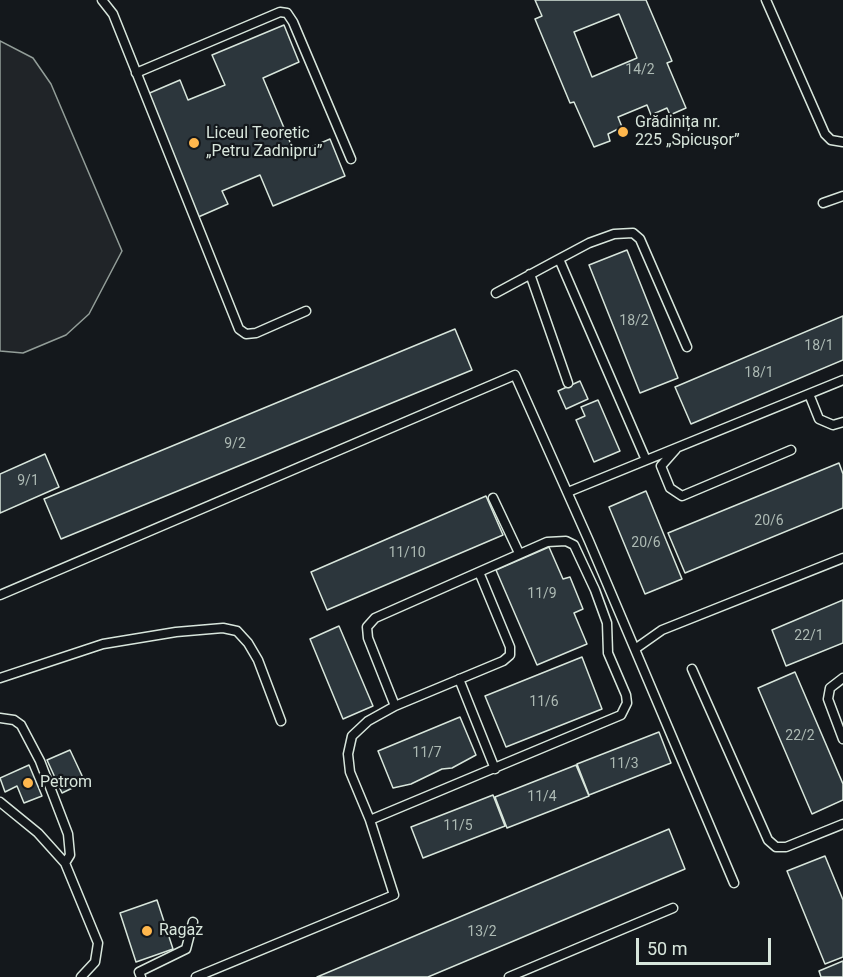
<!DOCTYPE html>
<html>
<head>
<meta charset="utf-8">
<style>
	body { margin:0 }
	#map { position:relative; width:843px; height:977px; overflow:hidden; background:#14181c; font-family:Roboto,sans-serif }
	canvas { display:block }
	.scale { position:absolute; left:636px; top:938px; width:135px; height:27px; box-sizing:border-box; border:3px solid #d8e6dc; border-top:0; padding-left:8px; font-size:18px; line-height:21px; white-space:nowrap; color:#d8e6dc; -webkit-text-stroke:4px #14181c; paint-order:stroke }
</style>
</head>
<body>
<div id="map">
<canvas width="843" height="977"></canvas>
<div class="scale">50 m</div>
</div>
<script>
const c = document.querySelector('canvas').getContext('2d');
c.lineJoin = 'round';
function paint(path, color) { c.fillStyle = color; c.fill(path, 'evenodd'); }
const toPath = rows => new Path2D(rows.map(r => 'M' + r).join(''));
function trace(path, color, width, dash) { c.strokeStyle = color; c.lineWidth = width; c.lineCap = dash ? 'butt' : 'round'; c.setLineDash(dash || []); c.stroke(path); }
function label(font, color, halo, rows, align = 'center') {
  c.font = font + ' Roboto,sans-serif'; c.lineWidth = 4.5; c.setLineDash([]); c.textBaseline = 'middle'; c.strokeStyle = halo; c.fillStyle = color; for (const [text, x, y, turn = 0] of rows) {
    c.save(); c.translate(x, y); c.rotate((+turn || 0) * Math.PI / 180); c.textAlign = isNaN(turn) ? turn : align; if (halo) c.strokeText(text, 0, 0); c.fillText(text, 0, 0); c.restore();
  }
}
const green = toPath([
	[0,41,33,58,51,84,122,251,89,314,66,335,23,353,0,351,0,41]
]);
const building = toPath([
	[535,0,646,0,672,61,667,63,686,108,670,115,667,108,651,115,647,105,618,117,622,127,608,134,610,141,594,147,574,102,570,103,535,19,542,16,535,0],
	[619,14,637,58,592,77,574,32,619,14],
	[284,25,299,62,263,78,295,154,330,139,345,176,273,206,260,175,222,191,228,204,196,218,145,95,180,80,188,100,225,85,212,55,284,25],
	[627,250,678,378,640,393,589,265,627,250],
	[843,316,843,360,691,424,675,387,843,316],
	[455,329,472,370,61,539,44,499,455,329],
	[580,381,588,399,566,409,558,391,580,381],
	[598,400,620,451,594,462,576,420,585,416,581,407,598,400],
	[45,454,59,487,0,513,0,474,45,454],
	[839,463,843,474,843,508,685,573,668,533,839,463],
	[646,491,682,579,645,594,609,507,646,491],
	[486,496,503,535,327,610,311,572,486,496],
	[549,547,563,579,570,577,583,609,574,613,587,644,537,665,496,570,549,547],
	[843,600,843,643,786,666,772,630,843,600],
	[339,626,373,706,343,719,310,639,339,626],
	[582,657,602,709,506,747,485,696,582,657],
	[795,672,843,784,843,800,812,814,758,688,795,672],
	[460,717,476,755,452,768,442,769,411,784,393,788,378,751,460,717],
	[659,732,671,763,589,795,577,764,659,732],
	[70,750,85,782,62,793,47,760,70,750],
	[29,765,42,796,24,803,17,786,5,792,0,778,29,765],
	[576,765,589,796,507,828,495,797,576,765],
	[493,795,505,826,423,858,411,827,493,795],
	[669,829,685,869,428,977,317,977,669,829],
	[825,856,843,900,843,957,825,964,787,871,825,856],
	[157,900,173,949,136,962,120,913,157,900],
	[843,961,843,977,821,977,819,971,843,961]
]);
const lane = toPath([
	[102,0,113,14,239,329,246,334,256,333,306,311],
	[766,0,825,134,831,140,843,142],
	[136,73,280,12,287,13,293,22,351,159],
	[823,203,843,196],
	[530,274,568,383],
	[496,293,559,259],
	[809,394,819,419,833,425,843,422],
	[676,449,661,466,670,488,682,496,791,450],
	[646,460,559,259,589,243,614,234,633,233,640,239,687,347],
	[568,492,843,380],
	[493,498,519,553],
	[0,595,515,375,589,541,734,883],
	[635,649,662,630,843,558],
	[692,669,768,840,776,847,786,847,843,824],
	[0,678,103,644,176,632,223,628,237,631,248,643,258,660,281,721],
	[843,678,830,688,828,699,843,739],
	[459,679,495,769],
	[395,706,368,638,367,627,375,618,479,572],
	[0,718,14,720,21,725,40,761,68,834,70,855,65,863],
	[0,802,38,833,65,863,98,943,95,962,81,977],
	[141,977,139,972,186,949,193,922],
	[196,977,394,895,370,820,350,772,348,754,352,736,368,721,395,706,503,661,510,655,510,647,479,572,547,542,566,541,574,545,595,590,607,623,608,653,626,695,627,703,621,715,370,820],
	[509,977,673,908]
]);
const markers = [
	[623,132,6,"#ffb74d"],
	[194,143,6,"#ffb74d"],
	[28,783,6,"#ffb74d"],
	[147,931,6,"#ffb74d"]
];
const numberNames = [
	["14/2",640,70],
	["18/2",634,321],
	["18/1",819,346],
	["18/1",759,373],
	["9/2",235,444],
	["9/1",28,481],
	["20/6",769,521],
	["20/6",646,543],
	["11/10",407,553],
	["11/9",542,594],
	["22/1",809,636],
	["11/6",544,702],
	["22/2",800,736],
	["11/7",427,753],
	["11/3",624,764],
	["11/4",542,797],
	["11/5",458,826],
	["13/2",482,932]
];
const poiNames = [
	["Grădinița nr.",635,123],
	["225 „Spicușor”",635,141],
	["Liceul Teoretic",206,134],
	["„Petru Zadnipru”",206,152],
	["Petrom",40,783],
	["Ragaz",159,931]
];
paint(green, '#202428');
trace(green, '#939e99', 1.5);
paint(building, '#2c363c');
trace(building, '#d8e6dc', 1.5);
trace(lane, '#d8e6dc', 11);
trace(lane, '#14181c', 8);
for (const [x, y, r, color] of markers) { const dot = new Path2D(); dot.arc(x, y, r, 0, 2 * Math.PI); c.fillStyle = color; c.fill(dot); trace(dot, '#14181c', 2); }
label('14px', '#adbab4', null, numberNames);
label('16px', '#d8e6dc', '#14181c', poiNames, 'left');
</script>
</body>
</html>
